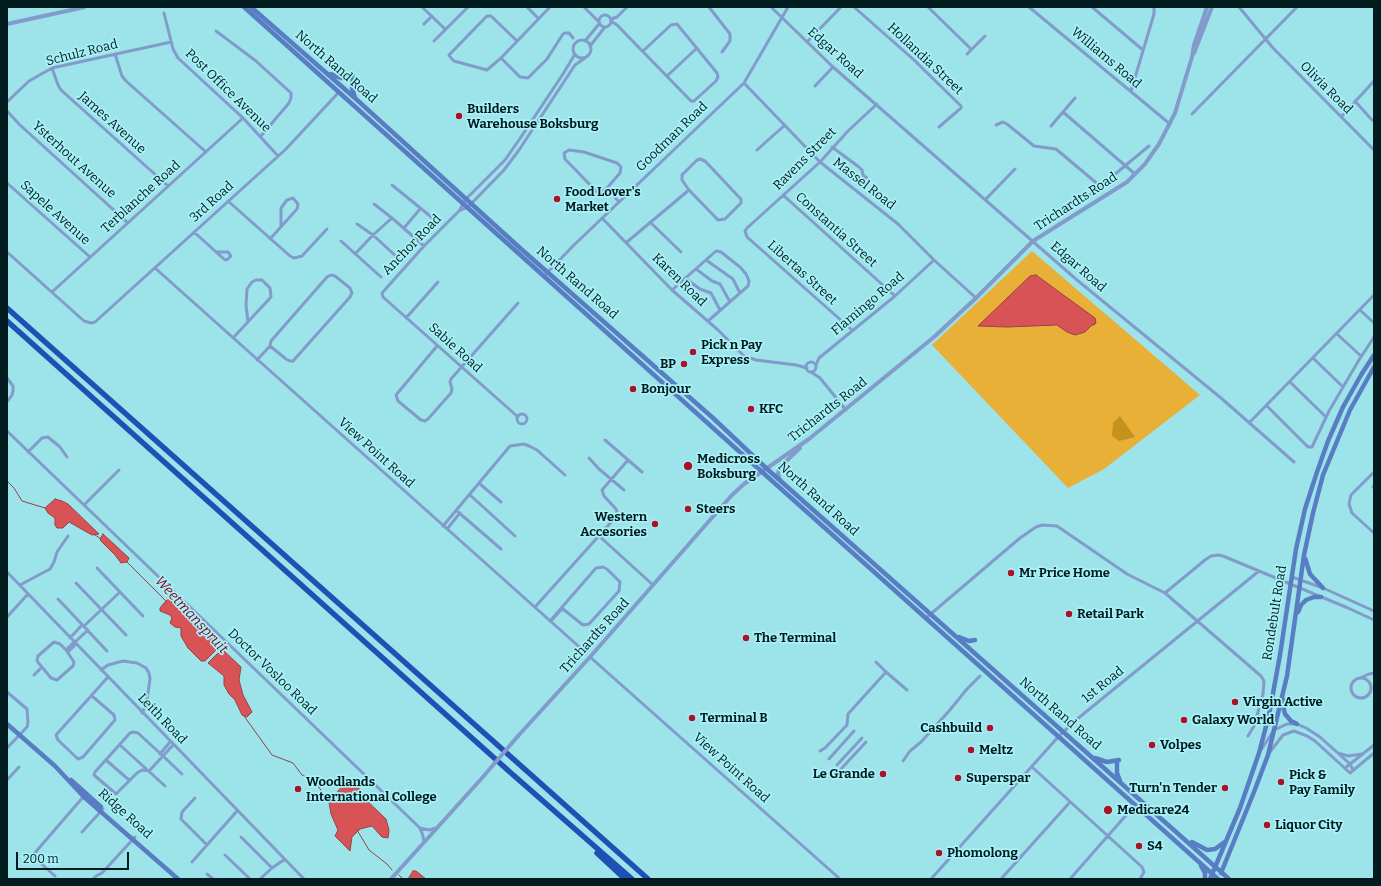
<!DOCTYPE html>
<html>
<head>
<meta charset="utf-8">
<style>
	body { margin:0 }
	#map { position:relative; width:1381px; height:886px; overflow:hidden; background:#9ce4ea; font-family:Bitter,serif }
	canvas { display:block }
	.frame { position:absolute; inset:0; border:8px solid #001c1f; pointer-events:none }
	.scale { position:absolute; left:16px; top:852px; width:113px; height:18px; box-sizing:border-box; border:2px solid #001c1f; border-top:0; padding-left:5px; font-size:12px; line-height:14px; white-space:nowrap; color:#001c1f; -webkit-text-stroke:3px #a9f1f7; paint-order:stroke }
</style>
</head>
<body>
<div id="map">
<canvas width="1381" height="886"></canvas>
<div class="frame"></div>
<div class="scale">200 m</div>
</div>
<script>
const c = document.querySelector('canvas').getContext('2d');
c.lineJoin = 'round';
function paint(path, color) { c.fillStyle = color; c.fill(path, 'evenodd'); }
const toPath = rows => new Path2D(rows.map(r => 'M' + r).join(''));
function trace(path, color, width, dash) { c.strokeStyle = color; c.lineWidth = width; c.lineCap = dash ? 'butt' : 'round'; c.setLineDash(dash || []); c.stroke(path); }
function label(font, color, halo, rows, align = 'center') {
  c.font = font + ' Bitter,serif'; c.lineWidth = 3.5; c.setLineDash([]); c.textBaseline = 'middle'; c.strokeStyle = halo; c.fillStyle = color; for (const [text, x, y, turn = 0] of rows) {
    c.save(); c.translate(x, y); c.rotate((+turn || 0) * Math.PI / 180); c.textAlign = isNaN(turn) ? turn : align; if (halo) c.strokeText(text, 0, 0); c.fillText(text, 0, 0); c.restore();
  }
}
const green = toPath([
	[1032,251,1200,395,1104,469,1068,488,932,345]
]);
const forest = toPath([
	[1120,416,1135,437,1119,441,1112,436,1113,423]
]);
const water = toPath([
	[1036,275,1095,318,1096,323,1094,325,1092,325,1085,332,1075,335,1067,332,1057,325,1007,327,978,326,1030,276,1036,275],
	[55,499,62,501,68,504,99,534,92,535,69,522,63,528,57,528,55,525,55,518,48,513,45,508,55,499],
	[103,534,129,558,127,562,121,563,115,555,101,541,100,539,103,534],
	[171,597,220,646,205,661,201,661,188,648,181,636,181,628,175,627,170,623,172,618,170,615,160,611,160,608,164,603,171,597],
	[224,651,241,667,239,680,243,695,252,712,247,717,242,715,235,700,229,694,224,685,224,676,208,663,217,654,224,651],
	[349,781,357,785,365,799,386,819,389,830,388,838,382,837,372,826,360,829,352,837,350,851,335,836,338,830,331,814,329,802,344,784,349,781],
	[413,871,416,871,426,879,408,879,413,871]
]);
const stream = toPath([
	[7,481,14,488,22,501,45,508],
	[95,535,101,539],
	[127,562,166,601],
	[244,716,272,755,293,763,302,775,315,781,322,792,331,799],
	[357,830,369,850,387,864,392,870],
	[399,875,403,879]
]);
const minor = toPath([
	[422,7,445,29],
	[527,7,538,18],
	[584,7,598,21],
	[709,7,730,34,730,41,722,52],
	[771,7,833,67,1077,280,1221,398,1294,462],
	[854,7,914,60,961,106,961,108,939,127],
	[928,7,971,49],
	[1029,7,1170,124],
	[1092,7,1143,50],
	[1239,7,1273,48,1374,150],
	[164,13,173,49,178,58,243,118,278,156],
	'599 21a6 6 0 1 1 12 0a6 6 0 1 1-12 0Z',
	[611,19,617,17,627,7],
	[611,21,617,25,691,101,694,101,716,81,718,77,717,73,677,24,671,25,643,51],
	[424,24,432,16],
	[216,31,256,61,291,93,291,98,289,103,261,136],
	'573 49a9 9 0 1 1 18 0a9 9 0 1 1-18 0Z',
	[434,41,468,7],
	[517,41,491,16,487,16,449,55,451,58,454,61,487,70,501,58,550,7],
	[585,41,599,24],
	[807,42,841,7],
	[590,46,605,27],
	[115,54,122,76,126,81,206,152],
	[967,54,985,36],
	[501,58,520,77,528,78,547,59,563,34,565,33,569,33,573,38],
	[52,68,58,85,61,90,168,186],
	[667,76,697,48],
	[744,83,820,162,898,224,934,260,976,298],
	[815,86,833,67],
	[1131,91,1154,14,1154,7],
	[1355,101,1371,119,1374,121],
	[7,102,29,81,52,68,171,42],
	[7,111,20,125,128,223],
	[1063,112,1135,174],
	[1192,114,1297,7],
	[1341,117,1374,81],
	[996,125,1003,122,1007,124,1034,146,1056,149,1100,186],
	[1051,126,1075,98],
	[832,147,859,167,862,170,863,175,870,181],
	[569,150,584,152,617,163,621,167,620,173,607,188,602,192,597,192,565,159,564,153,569,150],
	[757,150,785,125],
	[7,183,90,257],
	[392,185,435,220],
	[607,188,619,202],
	[783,195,895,296],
	[986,199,1015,169],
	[228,201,290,256,294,258,302,256,327,229],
	[374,204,392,218,424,246],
	[459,211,468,207,504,170,519,150,575,65,585,58],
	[1067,211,1091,194,1149,146],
	[602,218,672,290,718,330,744,356,756,360,796,365,807,368],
	[650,222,681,252],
	[357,224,373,235,399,259],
	[404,228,420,209],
	[194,232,225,260,228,259,231,256,228,252,216,252],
	[270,239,297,209,298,204,293,198,287,200,281,208,281,226],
	[341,241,381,277],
	[627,242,689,190,682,180,682,175,697,160,700,159,705,161,738,196,741,199,741,203,725,219,718,220,689,190],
	[7,252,84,321,91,323,95,322,286,149,339,92],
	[355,254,373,235,392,218],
	[706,260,733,279,740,293],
	[155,268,585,652],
	[696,269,712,281,720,284,730,302],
	[544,276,574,245,744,83,788,7],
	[685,278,700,289,711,293,720,310],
	[672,290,716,251,721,252,740,267,746,274,749,281,748,286,708,321],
	[52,292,243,118],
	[1360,310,1374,323],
	[406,318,438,282],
	[852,330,747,237,745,231,747,228,820,162,848,131,877,104],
	[1337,334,1361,356],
	[233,338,271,297,270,288,262,280,256,280,252,282,247,289,246,305,248,322],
	[437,346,396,395,398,401,421,420,425,421,428,419,451,393,452,389,450,382,451,379,518,303],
	[1313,358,1343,387],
	[257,360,270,346,271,341,327,277,331,275,335,276,350,288,352,293,350,297,293,361,290,361,286,359,270,346],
	'806 367a5 5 0 1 1 10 0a5 5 0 1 1-10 0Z',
	[816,365,819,358,895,296,934,260],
	[811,372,820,378,846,410],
	[7,378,13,386,13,391,12,395,7,402],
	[1290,382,1326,417],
	[1267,406,1308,447,1312,447,1329,411,1359,360,1374,337],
	'517 419a5 5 0 1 1 10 0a5 5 0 1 1-10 0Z',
	[518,417,383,297,382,293,424,246,459,211,466,199,505,160,519,140,563,74,575,54],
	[1249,423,1374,295],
	[7,431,420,828,423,836,424,842],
	[605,440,642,472],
	[28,452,42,438,48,437,60,447,67,457],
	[589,458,599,469,624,490],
	[1374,472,1351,495,1349,504,1352,513,1374,533],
	[480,484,501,502],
	[1373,487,1374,488],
	[470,495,515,536],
	[84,505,119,470],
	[457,511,501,549],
	[443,526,510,446,524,444,529,446,537,450,565,475],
	[447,529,460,513],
	[598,535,653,585],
	[97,568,143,616],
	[7,572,304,879],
	[1292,577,1323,588,1374,611],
	[76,583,126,635],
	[20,585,50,569,54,562,57,552,68,536],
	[1165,593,1205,560,1211,556,1218,555,1223,556,1259,571,1348,608,1374,620],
	[58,599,107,651],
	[535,607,614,519,617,512,616,509,604,496,602,490,628,460],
	[7,617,28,594],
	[926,618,1020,538,1036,527,1042,525,1057,526,1127,574,1165,593,1261,676,1264,681,1263,694,1254,726,1248,736],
	[550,621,596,568,603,567,607,569,620,582,619,591,589,624,583,625,563,609,560,611,551,621],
	[84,626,120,592],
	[70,638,82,625],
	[54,642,60,644,66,650,74,662,73,666,57,680,51,678,37,661,38,656,54,642],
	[75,642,88,630],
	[66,650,74,642],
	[68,652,76,644],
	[590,657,840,879],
	[876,662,886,672],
	[101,670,108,665,123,661,137,663,146,668,149,673,150,679,146,706,142,713],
	[34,675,41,668],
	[1360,678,1369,674,1374,673],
	'1351 688a10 10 0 1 1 20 0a10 10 0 1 1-20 0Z',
	[7,692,27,709,28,722,27,727,7,748],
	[92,696,114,715,115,720,83,757,78,759,58,740,56,735,108,677],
	[120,745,165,786],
	[173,745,163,756,149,771,142,770,137,773,116,794,94,775,95,772,130,733,133,732,138,733,163,756,182,774],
	[1261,750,1274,730,1287,724,1297,724,1306,728,1320,737,1350,764,1353,770],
	[820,751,825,748,847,725,848,714,886,672,907,690],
	[1270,752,1283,735,1294,731,1307,736,1315,741,1350,773,1374,753],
	[1338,753,1348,756,1362,754],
	[160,754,170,742],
	[829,759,854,731],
	[106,760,129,780],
	[903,761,910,751,921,742,949,711,967,689,980,676],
	[837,765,862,738],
	[1032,767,1142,867,1144,872,1140,879],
	[1345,768,1374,745],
	[841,769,866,742],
	[7,780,19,767],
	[195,798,182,812,181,819,207,845],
	[420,828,429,830,436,828],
	[82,832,103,809],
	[241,837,272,868],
	[225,855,250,879],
	[192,862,237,811],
	[207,874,213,879],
	[55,876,35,858,33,855,84,796],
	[93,879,96,876,102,873,135,837],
	[260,879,272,868,285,859],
	[931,879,1059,736,1076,720,1259,571],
	[1001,879,1070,802],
	[1070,879,1135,805]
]);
const tertiary = toPath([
	[7,24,85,7],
	[1194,53,1212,7],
	[780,480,778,474,779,468,800,448],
	[518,736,590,657,731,496,744,484,809,439,934,337,976,298,1033,241,1127,182,1145,164,1159,144,1175,113,1192,57,1194,45,1207,7],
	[391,879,482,778]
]);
const secondary = toPath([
	[244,7,761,471,1218,879],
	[251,7,356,99,520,248,713,418,766,468,1229,879],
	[331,74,341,78,353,76,352,88,355,98],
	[1305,558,1310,574,1323,588],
	[1298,612,1301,605,1306,600,1314,597,1321,597],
	[959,637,969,641,975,640],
	[1284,700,1284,710,1285,714,1291,721,1297,724],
	[1256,720,1264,719,1269,715],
	[7,724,55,766,84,797,178,879],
	[1095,758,1107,762,1119,760],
	[1117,761,1117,773,1120,781],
	[71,780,101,807],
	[1192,842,1207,850,1215,849,1226,841],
	[1201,866,1205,873,1205,879],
	[1221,873,1254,792,1268,755,1287,676,1304,555,1313,513,1323,475,1350,410,1374,367],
	[1210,879,1240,808,1259,753,1269,715,1280,655,1296,549,1305,509,1317,472,1328,441,1343,407,1361,375,1374,355]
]);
const motorway = toPath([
	[7,308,648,879],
	[7,321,511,773,632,879],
	[597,853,625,879]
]);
const tertiaryBridge = toPath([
	[482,778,518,736]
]);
const markers = [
	[459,116,4,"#a91227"],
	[557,199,4,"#a91227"],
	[693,352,4,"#a91227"],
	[684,364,4,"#a91227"],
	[633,389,4,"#a91227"],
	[751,409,4,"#a91227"],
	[688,466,5,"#a91227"],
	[688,509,4,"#a91227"],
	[655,524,4,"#a91227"],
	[1011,573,4,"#a91227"],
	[1069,614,4,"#a91227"],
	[746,638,4,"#a91227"],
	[1235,702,4,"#a91227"],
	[692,718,4,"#a91227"],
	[1184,720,4,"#a91227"],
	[990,728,4,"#a91227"],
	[1152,745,4,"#a91227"],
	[971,750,4,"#a91227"],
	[883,774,4,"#a91227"],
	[958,778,4,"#a91227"],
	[1281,782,4,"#a91227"],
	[1225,788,4,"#a91227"],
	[298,789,4,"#a91227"],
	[1108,810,5,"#a91227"],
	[1267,825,4,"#a91227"],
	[1139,846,4,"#a91227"],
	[939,853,4,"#a91227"]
];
const streetNames = [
	["Schulz Road",82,53,-14],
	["Edgar Road",835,53,42],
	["Williams Road",1106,58,40],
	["Hollandia Street",925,59,43],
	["North Rand Road",336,67,41],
	["Olivia Road",1326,88,45],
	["Post Office Avenue",228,91,44],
	["James Avenue",112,123,42],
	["Goodman Road",672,137,-44],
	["Ravens Street",805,159,-45],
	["Ysterhout Avenue",74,160,42],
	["Massel Road",864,184,38],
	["Terblanche Road",141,197,-42],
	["3rd Road",212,202,-42],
	["Trichardts Road",1076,202,-33],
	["Sapele Avenue",55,213,42],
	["Constantia Street",836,230,42],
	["Anchor Road",412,245,-46],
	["Edgar Road",1078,267,41],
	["Libertas Street",802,273,42],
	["Karen Road",679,280,44],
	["North Rand Road",577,283,41],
	["Flamingo Road",868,304,-40],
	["Sabie Road",455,348,42],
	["Trichardts Road",828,410,-38],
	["View Point Road",376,453,42],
	["North Rand Road",818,499,42],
	["Rondebult Road",1275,613,-81],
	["Trichardts Road",595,636,-48],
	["Doctor Vosloo Road",272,672,44],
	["1st Road",1103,685,-39],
	["North Rand Road",1060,714,41],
	["Leith Road",162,719,46],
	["View Point Road",731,768,42],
	["Ridge Road",125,814,42]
];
const poiNames = [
	["Builders",467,109],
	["Warehouse Boksburg",467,124],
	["Food Lover's",565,192],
	["Market",565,207],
	["Pick n Pay",701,345],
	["Express",701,360],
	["BP",676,364,"right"],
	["Bonjour",641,389],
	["KFC",759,409],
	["Medicross",697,459],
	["Boksburg",697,474],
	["Steers",696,509],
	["Western",647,517,"right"],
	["Accesories",647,532,"right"],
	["Mr Price Home",1019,573],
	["Retail Park",1077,614],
	["The Terminal",754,638],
	["Virgin Active",1243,702],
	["Terminal B",700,718],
	["Galaxy World",1192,720],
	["Cashbuild",982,728,"right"],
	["Volpes",1160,745],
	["Meltz",979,750],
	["Le Grande",875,774,"right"],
	["Pick &",1289,775],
	["Pay Family",1289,790],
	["Superspar",966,778],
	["Woodlands",306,782],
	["International College",306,797],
	["Turn'n Tender",1217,788,"right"],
	["Medicare24",1117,810],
	["Liquor City",1275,825],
	["S4",1147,846],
	["Phomolong",947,853]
];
const waterNames = [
	["Weetmanspruit",191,615,47]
];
paint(green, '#e8b036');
paint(forest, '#c4921e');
paint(water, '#d85355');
trace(water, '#974245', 1);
trace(stream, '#974245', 1);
trace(minor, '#829bca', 3);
trace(tertiary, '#829bca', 4);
trace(secondary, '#597dc2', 4.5);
trace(motorway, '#2050b4', 5.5);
trace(tertiaryBridge, '#829bca', 4);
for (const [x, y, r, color] of markers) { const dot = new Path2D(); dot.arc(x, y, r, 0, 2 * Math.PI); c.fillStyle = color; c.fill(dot); trace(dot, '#a9f1f7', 1.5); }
label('13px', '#001c1f', '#a9f1f7', streetNames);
label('bold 13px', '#001c1f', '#a9f1f7', poiNames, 'left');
label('italic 14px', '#860019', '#a9f1f7', waterNames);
</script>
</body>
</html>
